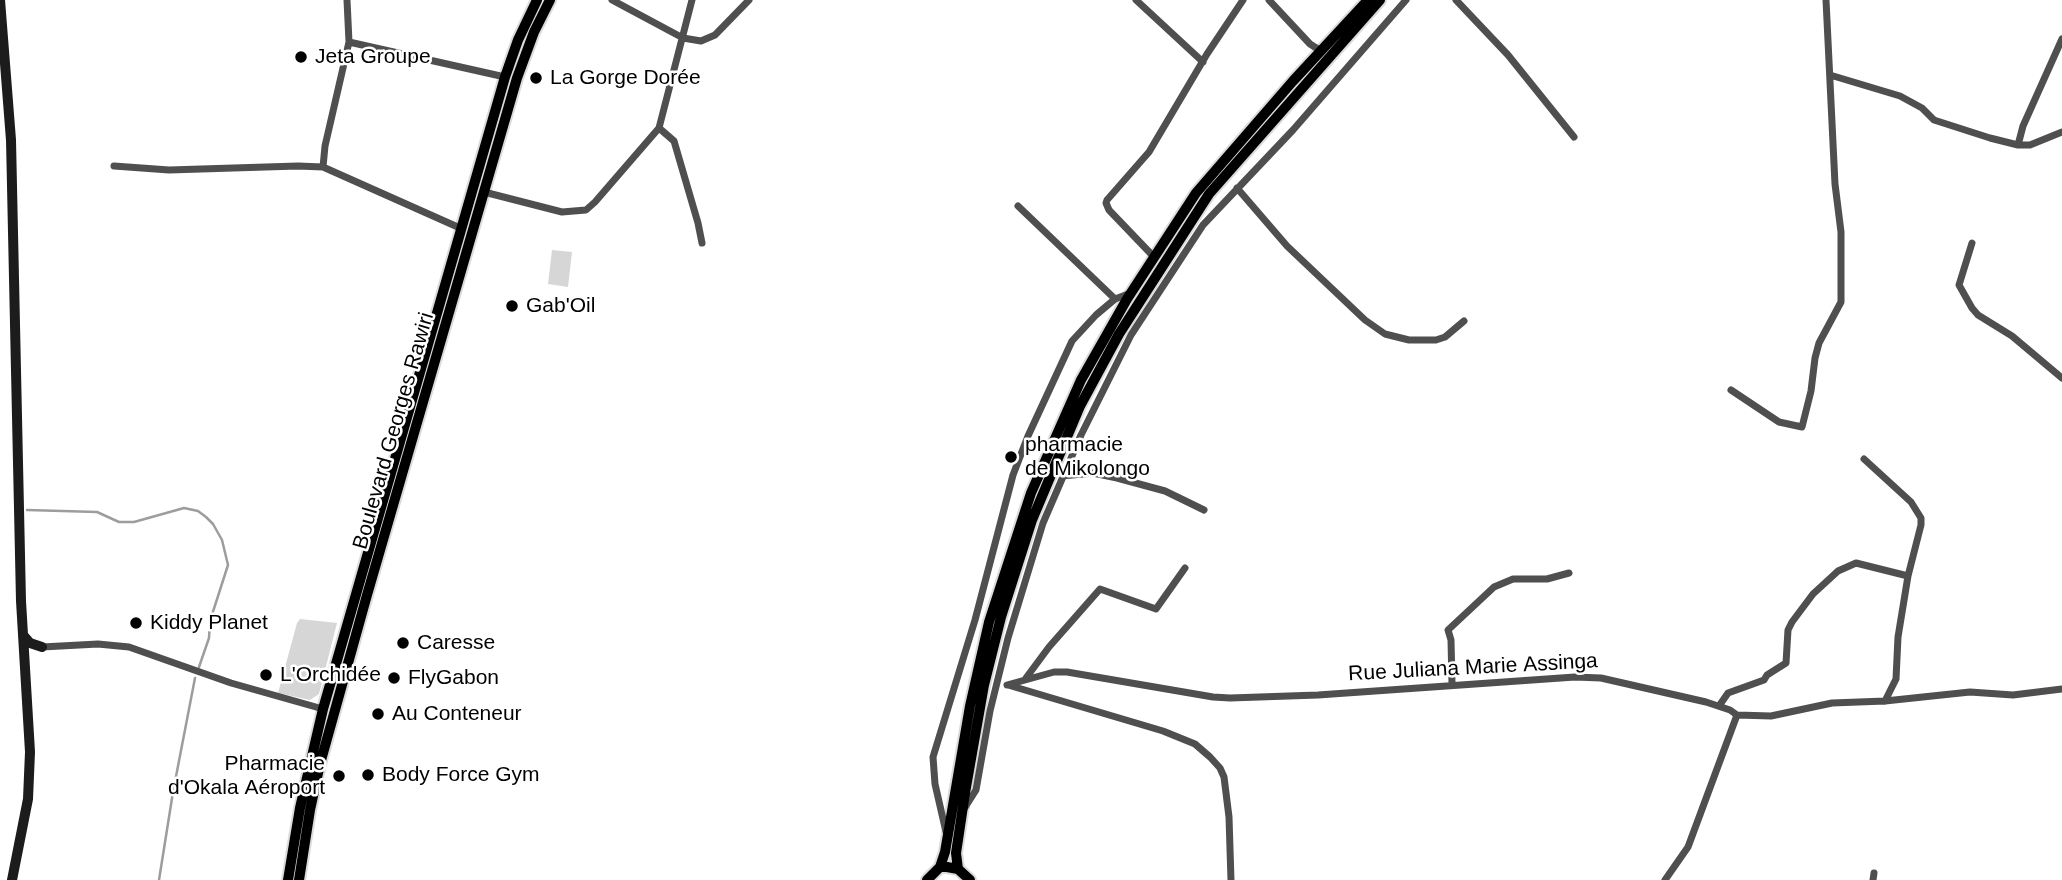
<!DOCTYPE html>
<html>
<head>
<meta charset="utf-8">
<style>
	body { margin:0 }
	canvas { display:block; background:#fff }
</style>
</head>
<body>
<canvas width="2062" height="880"></canvas>
<script>
const c = document.querySelector('canvas').getContext('2d');
c.lineJoin = 'round';
function paint(path, color) { c.fillStyle = color; c.fill(path, 'evenodd'); }
const toPath = rows => new Path2D(rows.map(r => 'M' + r).join(''));
function trace(path, color, width, dash) { c.strokeStyle = color; c.lineWidth = width; c.lineCap = dash ? 'butt' : 'round'; c.setLineDash(dash || []); c.stroke(path); }
function label(font, color, halo, rows, align = 'center') {
  c.font = font + ' Arial,sans-serif'; c.lineWidth = 5; c.setLineDash([]); c.textBaseline = 'middle'; c.strokeStyle = halo; c.fillStyle = color; for (const [text, x, y, turn = 0] of rows) {
    c.save(); c.translate(x, y); c.rotate((+turn || 0) * Math.PI / 180); c.textAlign = isNaN(turn) ? turn : align; if (halo) c.strokeText(text, 0, 0); c.fillText(text, 0, 0); c.restore();
  }
}
const green = toPath([
	[552,250,572,252,568,287,548,284],
	[300,619,337,623,319,694,310,700,278,693,297,623]
]);
const stream = toPath([
	[27,510,97,512,119,522,134,522,184,508,198,511,206,517,213,524,222,540,228,565,210,621,209,638,199,667],
	[159,880,173,792,195,678]
]);
const street = toPath([
	[612,0,683,38,701,41,715,35,749,0],
	[1136,0,1203,62],
	[1269,0,1310,44,1321,51],
	[1456,0,1508,55,1574,137],
	[349,42,505,77],
	[1830,75,1900,96,1922,108,1934,120,1990,138,2018,145,2030,145,2062,132],
	[659,128,674,141,698,223,702,243],
	[2018,145,2023,126,2062,39],
	[114,166,169,170,298,166,323,167,460,228],
	[323,167,325,146,349,42,347,0],
	[1237,188,1287,246,1365,320,1385,334,1409,340,1436,340,1445,337,1464,321],
	[484,192,562,212,586,210,595,202,659,128,692,0],
	[1018,206,1115,299],
	[1972,243,1959,285,1972,308,1978,315,2012,336,2062,378],
	[1154,257,1109,210,1106,203,1107,200,1149,152,1207,54,1243,0],
	[1731,390,1779,422,1802,427,1811,391,1815,358,1819,343,1841,302,1841,232,1835,184,1826,0],
	[1864,459,1911,502,1921,518,1921,525,1908,576,1898,637,1896,679,1885,701],
	[1062,476,1093,473,1117,478,1165,491,1204,510],
	[42,647,98,644,129,647,231,683,323,709],
	[1026,678,1049,647,1100,589,1156,609,1185,568],
	[1452,684,1451,640,1448,630,1494,587,1513,579,1547,579,1569,573],
	[1007,685,1054,672,1067,672,1213,697,1230,698,1318,695,1575,677,1601,678,1706,702,1730,710,1737,715,1771,716,1832,703,1885,701,1970,692,2013,695,2062,689],
	[1008,685,1163,731,1195,744,1210,757,1220,768,1224,777,1229,817,1231,880],
	[1719,706,1728,693,1764,680,1767,675,1786,663,1788,630,1792,622,1813,594,1838,571,1856,563,1908,576],
	[964,809,976,790,990,711,1008,638,1043,523,1081,435,1131,335,1203,225,1293,130,1406,0],
	[946,832,935,784,933,757,975,620,1013,475,1028,436,1072,341,1096,315,1115,299,1131,293],
	[1665,880,1688,847,1737,715],
	[1873,880,1874,873]
]);
const secondary = toPath([
	[0,0,11,140,21,601,30,752,28,799,12,880],
	[23,635,30,643,42,647]
]);
const primary = toPath([
	[940,867,945,852,970,706,989,622,1031,493,1081,380,1127,299,1196,193,1293,81,1368,0],
	[958,869,956,853,965,793,984,685,1001,617,1032,520,1080,406,1119,334,1209,194,1380,0],
	[288,880,300,808,323,709,505,77,518,40,537,0],
	[299,880,310,810,320,764,367,595,517,78,534,32,550,0],
	[927,880,940,867,947,867,958,869,970,880]
]);
const markers = [
	[301,57,7,"#000"],
	[536,78,7,"#000"],
	[512,306,7,"#000"],
	[1011,457,7,"#000"],
	[136,623,7,"#000"],
	[403,643,7,"#000"],
	[266,675,7,"#000"],
	[394,678,7,"#000"],
	[378,714,7,"#000"],
	[368,775,7,"#000"],
	[339,776,7,"#000"]
];
const poiNames = [
	["Jeta Groupe",315,57],
	["La Gorge Dorée",550,78],
	["Gab'Oil",526,306],
	["pharmacie",1025,445],
	["de Mikolongo",1025,469],
	["Kiddy Planet",150,623],
	["Caresse",417,643],
	["L'Orchidée",280,675],
	["FlyGabon",408,678],
	["Au Conteneur",392,714],
	["Pharmacie",325,764,"right"],
	["d'Okala Aéroport",325,788,"right"],
	["Body Force Gym",382,775]
];
const streetNames = [
	["Boulevard Georges Rawiri",394,431,-74],
	["Rue Juliana Marie Assinga",1473,668,-3]
];
paint(green, '#d6d6d6');
trace(stream, '#9d9d9d', 2.5);
trace(primary, '#dbdbdb', 14);
trace(street, '#4f4f4f', 7);
trace(secondary, '#1c1c1c', 10);
trace(primary, '#000', 10);
for (const [x, y, r, color] of markers) { const dot = new Path2D(); dot.arc(x, y, r, 0, 2 * Math.PI); c.fillStyle = color; c.fill(dot); trace(dot, '#fff', 2.5); }
label('21px', '#000', '#fff', poiNames, 'left');
label('21px', '#000', '#fff', streetNames);
</script>
</body>
</html>
